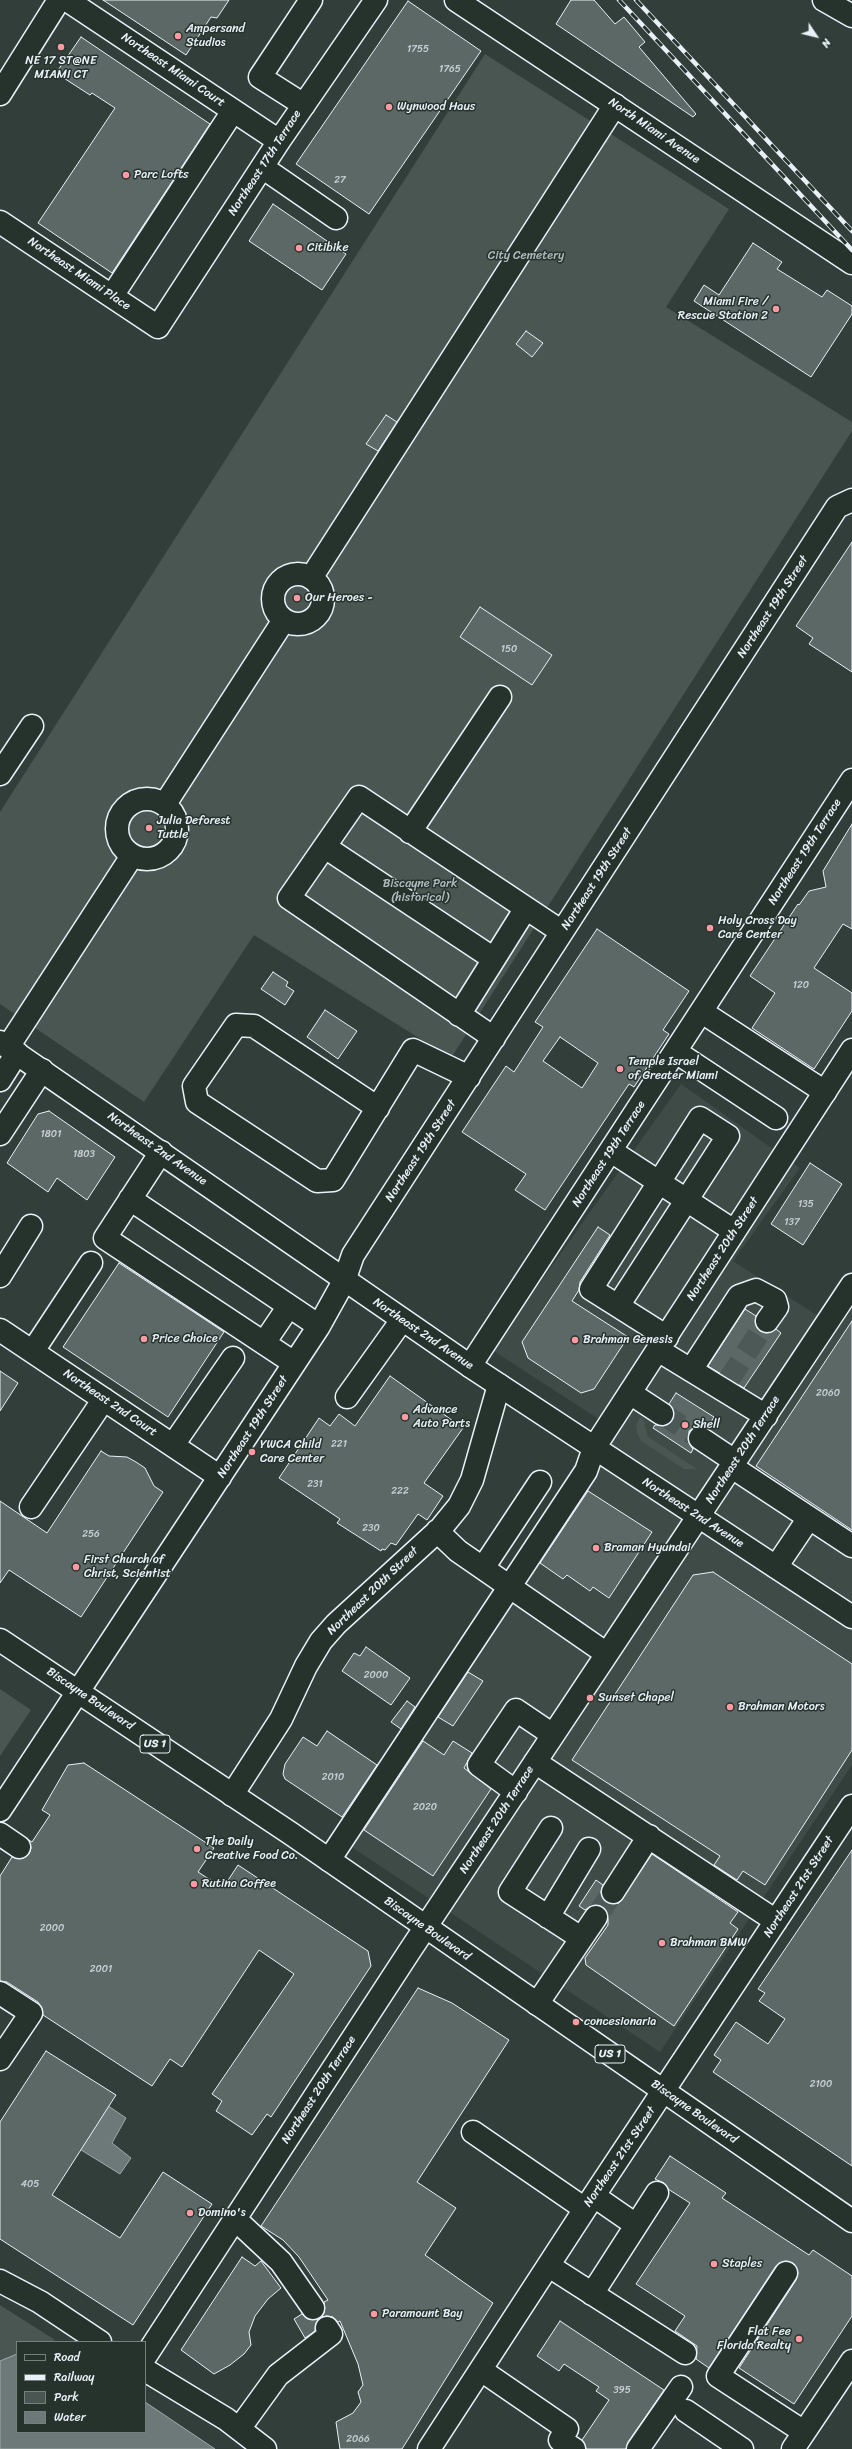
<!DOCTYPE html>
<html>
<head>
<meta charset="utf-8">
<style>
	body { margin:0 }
	#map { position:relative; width:852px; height:2449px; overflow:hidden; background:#323e39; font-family:Sriracha,sans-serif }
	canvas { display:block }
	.legend { position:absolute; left:16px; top:2341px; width:130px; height:92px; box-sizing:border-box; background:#26332d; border:1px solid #747f7e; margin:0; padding:5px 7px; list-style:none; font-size:12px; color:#e8f1f8 }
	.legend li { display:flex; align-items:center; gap:8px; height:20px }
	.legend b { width:20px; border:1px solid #747f7e }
	.north { position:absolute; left:796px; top:16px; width:40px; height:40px; -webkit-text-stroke:3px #26332d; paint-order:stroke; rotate:125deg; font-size:11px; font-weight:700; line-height:16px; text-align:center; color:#e8f1f8 }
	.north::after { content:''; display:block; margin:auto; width:14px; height:18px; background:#e8f1f8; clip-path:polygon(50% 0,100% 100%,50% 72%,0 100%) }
</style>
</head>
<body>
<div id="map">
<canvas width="852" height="2449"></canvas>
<ul class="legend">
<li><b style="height:5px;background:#26332d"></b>Road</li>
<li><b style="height:5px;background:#e8f1f8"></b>Railway</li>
<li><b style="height:11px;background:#495651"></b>Park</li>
<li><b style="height:11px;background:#6d7978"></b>Water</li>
</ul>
<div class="north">N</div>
</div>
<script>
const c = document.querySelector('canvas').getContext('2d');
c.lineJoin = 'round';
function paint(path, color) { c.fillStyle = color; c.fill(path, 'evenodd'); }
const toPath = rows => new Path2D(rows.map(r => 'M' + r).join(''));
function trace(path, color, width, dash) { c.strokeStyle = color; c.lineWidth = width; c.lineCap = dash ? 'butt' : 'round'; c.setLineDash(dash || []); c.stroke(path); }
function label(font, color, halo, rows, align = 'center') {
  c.font = font + ' Sriracha,sans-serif'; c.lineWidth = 3; c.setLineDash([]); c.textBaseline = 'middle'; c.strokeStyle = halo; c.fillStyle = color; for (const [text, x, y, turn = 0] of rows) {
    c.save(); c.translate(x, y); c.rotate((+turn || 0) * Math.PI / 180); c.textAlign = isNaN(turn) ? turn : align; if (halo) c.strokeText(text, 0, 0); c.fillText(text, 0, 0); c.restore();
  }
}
const built = toPath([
	[681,1084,800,1168,733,1261,835,1327,852,1301,852,1765,660,2052,347,1844,614,1429,492,1350]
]);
const green = toPath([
	[485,54,729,209,666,307,852,422,852,431,451,1058,254,935,144,1102,0,1004,0,812],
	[640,1417,644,1420,647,1436,697,1469,684,1469,641,1441,637,1433,636,1425],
	[0,1689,31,1710,0,1756],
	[0,2305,55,2340,50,2342,17,2342,17,2355,0,2361]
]);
const water = toPath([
	[101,2101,126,2118,112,2143,131,2158,120,2174,73,2145,101,2101],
	[17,2354,17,2432,145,2432,145,2402,215,2449,0,2449,0,2361,17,2354]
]);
const building = toPath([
	[103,0,229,0,217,18,211,17,186,55,103,0],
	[571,0,594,0,615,24,624,17,645,42,639,47,696,114,693,117,556,24,571,0],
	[408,1,481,51,369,214,296,164,408,1],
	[81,37,210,124,112,273,38,223,115,108,92,93,90,95,56,73,81,37],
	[273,204,346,254,322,290,249,241,273,204],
	[753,243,782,262,777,269,822,297,827,290,852,306,852,314,811,377,694,301,704,285,719,295,753,243],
	[526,331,543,343,532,357,516,344,526,331],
	[386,415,397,422,378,451,366,444,386,415],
	[852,542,852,672,809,644,813,638,796,626,852,542],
	[480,607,552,655,532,685,460,637,480,607],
	[852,824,852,929,843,924,814,968,852,993,852,1011,814,1069,752,1028,775,993,750,976,798,904,799,905,809,891,826,887,823,871,852,824],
	[597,929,689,991,663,1030,669,1034,634,1087,629,1084,545,1210,515,1190,526,1174,462,1132,506,1066,514,1072,543,1027,535,1022,597,929],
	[560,1037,598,1063,582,1088,543,1061,560,1037],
	[273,972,288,982,286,986,294,991,285,1005,261,989,273,972],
	[325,1010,357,1031,338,1059,307,1037,325,1010],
	[49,1111,115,1157,87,1200,57,1178,48,1192,7,1163,38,1114,49,1111],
	[810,1163,842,1184,803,1245,771,1224,810,1163],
	[598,1227,610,1235,580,1282,579,1290,572,1301,628,1337,594,1389,581,1393,528,1358,522,1342,598,1227],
	[119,1263,224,1332,168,1417,63,1347,119,1263],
	[745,1309,756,1316,756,1326,760,1331,766,1333,776,1329,781,1333,744,1388,708,1366,745,1309],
	[852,1321,852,1530,756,1466,852,1321],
	[0,1371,18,1383,0,1411,0,1371],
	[390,1376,463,1428,424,1483,443,1496,427,1520,418,1514,396,1545,391,1543,385,1550,382,1549,381,1551,337,1523,340,1519,279,1478,319,1418,330,1426,339,1414,355,1426,390,1376],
	[676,1393,714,1417,707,1428,695,1427,689,1431,689,1443,693,1449,691,1453,653,1428,655,1425,667,1425,673,1421,673,1409,669,1404,676,1393],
	[101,1451,109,1456,127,1457,136,1462,145,1468,154,1486,163,1492,81,1617,9,1570,0,1583,0,1501,47,1533,101,1451],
	[588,1491,652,1532,609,1598,593,1587,590,1591,567,1575,563,1579,540,1563,588,1491],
	[713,1572,852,1664,852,1750,765,1885,743,1871,737,1880,714,1865,720,1856,572,1760,693,1575,713,1572],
	[366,1647,410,1678,391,1705,342,1671,354,1653,360,1656,366,1647],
	[468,1672,483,1681,453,1726,438,1717,468,1672],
	[407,1701,415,1707,401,1729,391,1722,407,1701],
	[327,1731,377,1765,342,1817,285,1779,283,1774,285,1764,303,1737,317,1746,327,1731],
	[423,1741,444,1755,453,1741,472,1753,464,1768,491,1789,433,1876,364,1830,423,1741],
	[84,1763,214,1848,198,1872,223,1888,238,1865,368,1951,371,1966,271,2117,267,2114,252,2135,216,2111,222,2101,212,2094,294,1974,259,1950,182,2067,170,2059,152,2086,43,2015,42,2008,38,2002,7,1982,0,1981,0,1876,12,1857,24,1858,29,1854,31,1848,29,1840,32,1842,50,1815,42,1810,68,1765,84,1763],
	[852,1850,852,2166,713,2072,721,2060,714,2055,736,2022,768,2044,785,2019,759,2001,765,1993,758,1989,852,1850],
	[652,1854,738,1912,730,1923,738,1929,674,2026,586,1965,585,1958,608,1925,608,1918,603,1906,591,1906,585,1910,579,1906,596,1880,603,1885,601,1892,606,1902,612,1904,619,1903,652,1854],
	[418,1988,452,2003,509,2040,417,2182,456,2208,425,2255,493,2303,402,2449,340,2449,336,2422,353,2413,361,2402,358,2392,363,2385,358,2364,340,2321,338,2322,333,2317,327,2316,321,2317,324,2313,324,2302,328,2300,299,2257,283,2240,261,2226,418,1988],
	[46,2051,116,2095,52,2195,120,2238,163,2172,212,2204,133,2325,0,2239,0,2122,46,2051],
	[670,2156,726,2193,722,2198,809,2255,813,2250,852,2276,852,2316,794,2404,739,2368,796,2280,798,2273,793,2263,786,2261,776,2266,709,2368,696,2359,697,2346,675,2331,685,2316,636,2284,690,2203,668,2189,664,2183,655,2179,670,2156],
	[242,2257,255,2266,261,2261,281,2288,268,2299,255,2316,249,2332,251,2345,244,2354,230,2365,214,2374,181,2350,242,2257],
	[302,2314,308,2319,319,2319,316,2323,315,2331,305,2338,294,2319,302,2314],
	[560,2321,664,2390,628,2442,626,2449,586,2449,582,2440,609,2400,596,2391,599,2387,564,2364,559,2371,537,2356,560,2321]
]);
const minorTunnel = toPath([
	[728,1381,767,1321],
	[662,1414,700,1438],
	[596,1917,613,1892]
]);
const minor = toPath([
	[67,0,279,141],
	[824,0,852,16],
	[304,105,260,77,311,0],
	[262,167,336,218],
	[0,222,158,327,279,141,376,0],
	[112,296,233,111],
	'273 599a25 25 0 1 1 50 0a25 25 0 1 1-50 0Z',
	[311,578,615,105],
	[0,774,32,726],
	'117 829a30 30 0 1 1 60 0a30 30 0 1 1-60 0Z',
	[165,804,284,620],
	[410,832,500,697],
	[325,847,494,959],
	[702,1012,825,1092],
	[459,1015,526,908],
	[494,1038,289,898,359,797,562,932],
	[8,1047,132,856],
	[676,1052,776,1118],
	[0,1080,17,1053],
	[378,1108,254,1026,236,1025,194,1086,197,1102,317,1181,333,1180,413,1050,469,1077],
	[0,1134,42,1070],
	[611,1151,734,1231],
	[161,1152,105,1238,294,1363],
	[130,1199,319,1326],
	[0,1276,31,1226],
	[618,1306,591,1289,700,1118,728,1136,618,1306,667,1337],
	[0,1330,220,1477],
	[264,1343,289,1306],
	[658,1350,766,1416],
	[33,1351,91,1263],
	[470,1366,852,780],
	[691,1370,739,1296,756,1290,775,1300,777,1307,767,1321],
	[630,1393,662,1414],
	[347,1397,402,1320],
	[700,1438,736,1462],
	[173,1445,233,1358],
	[732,1467,852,1546],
	[31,1507,104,1399],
	[437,1531,458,1551,607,1654],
	[776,1567,809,1518],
	[483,1568,540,1482],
	[535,1762,776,1921],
	[516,1792,479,1765,516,1710,553,1735],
	[232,1795,281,1719,306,1666,321,1641,336,1624,441,1528,459,1506,472,1480,499,1385],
	[0,1810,319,1326,344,1281,353,1255,837,507,852,500],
	[551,1828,510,1892,581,1938],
	[0,1834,19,1847],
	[329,1860,586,1471,594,1448],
	[613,1892,649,1836],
	[548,1917,589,1849],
	[0,1993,31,2013,0,2059],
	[537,2004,596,1917],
	[473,2132,585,2209],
	[594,2196,636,2225],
	[235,2219,281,2262,313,2308],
	[549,2266,685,2353],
	[786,2273,718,2376,804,2432],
	[0,2281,40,2302,100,2342],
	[592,2294,657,2193],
	[145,2357,409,1952,852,1285],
	[145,2370,226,2419,265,2449],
	[481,2370,567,2429,560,2440,574,2449],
	[686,2411,742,2449],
	[239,2429,278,2375,331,2334,327,2328],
	[429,2449,585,2209,852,1806],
	[638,2449,681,2387],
	[793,2449,852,2361]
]);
const major = toPath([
	[456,0,852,263],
	[0,94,59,0],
	[0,1042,470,1366,852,1617],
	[594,1448,852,1050],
	[0,1640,290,1833,852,2221]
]);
const rail = toPath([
	[619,0,852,250],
	[636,0,852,231]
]);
const markers = [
	[178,36,4,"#ff9aa2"],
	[61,47,4,"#ff9aa2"],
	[389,107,4,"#ff9aa2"],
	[126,175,4,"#ff9aa2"],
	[299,248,4,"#ff9aa2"],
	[776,309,4,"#ff9aa2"],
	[297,598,4,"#ff9aa2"],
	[149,828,4,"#ff9aa2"],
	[710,928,4,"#ff9aa2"],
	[620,1069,4,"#ff9aa2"],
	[144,1339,4,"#ff9aa2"],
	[575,1340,4,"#ff9aa2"],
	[405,1417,4,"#ff9aa2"],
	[685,1425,4,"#ff9aa2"],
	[252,1452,4,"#ff9aa2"],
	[596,1548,4,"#ff9aa2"],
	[76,1567,4,"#ff9aa2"],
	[590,1698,4,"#ff9aa2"],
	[730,1707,4,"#ff9aa2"],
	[197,1849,4,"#ff9aa2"],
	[194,1884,4,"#ff9aa2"],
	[662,1943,4,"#ff9aa2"],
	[576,2022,4,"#ff9aa2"],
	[190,2213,4,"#ff9aa2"],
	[714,2264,4,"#ff9aa2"],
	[374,2314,4,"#ff9aa2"],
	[799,2339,4,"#ff9aa2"]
];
const numberNames = [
	["1755",418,49],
	["1765",450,69],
	["27",340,180],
	["150",509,649],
	["120",801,985],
	["1801",51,1134],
	["1803",84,1154],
	["135",806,1204],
	["137",792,1222],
	["2060",828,1393],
	["221",339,1444],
	["231",315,1484],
	["222",400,1491],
	["230",371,1528],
	["256",91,1534],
	["2000",376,1675],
	["2010",333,1777],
	["2020",425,1807],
	["2000",52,1928],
	["2001",101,1969],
	["2100",821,2084],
	["405",30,2184],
	["395",622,2390],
	["2066",358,2439]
];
const shields = [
	[155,1744,30],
	[610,2054,30]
];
const shieldNames = [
	["US 1",155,1744],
	["US 1",610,2054]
];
const poiNames = [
	["Ampersand",186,29],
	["Studios",186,43],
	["NE 17 ST@NE",61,61,"center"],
	["MIAMI CT",61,75,"center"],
	["Wynwood Haus",397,107],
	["Parc Lofts",134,175],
	["Citibike",307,248],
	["Miami Fire /",768,302,"right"],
	["Rescue Station 2",768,316,"right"],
	["Our Heroes -",305,598],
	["Julia Deforest",157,821],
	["Tuttle",157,835],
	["Holy Cross Day",718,921],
	["Care Center",718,935],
	["Temple Israel",628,1062],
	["of Greater Miami",628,1076],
	["Price Choice",152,1339],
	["Brahman Genesis",583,1340],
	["Advance",413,1410],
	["Auto Parts",413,1424],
	["Shell",693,1425],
	["YWCA Child",260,1445],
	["Care Center",260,1459],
	["Braman Hyundai",604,1548],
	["First Church of",84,1560],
	["Christ, Scientist",84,1574],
	["Sunset Chapel",598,1698],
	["Brahman Motors",738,1707],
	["The Daily",205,1842],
	["Creative Food Co.",205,1856],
	["Rutina Coffee",202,1884],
	["Brahman BMW",670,1943],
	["concesionaria",584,2022],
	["Domino's",198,2213],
	["Staples",722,2264],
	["Paramount Bay",382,2314],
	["Flat Fee",791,2332,"right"],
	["Florida Realty",791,2346,"right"]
];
const streetNames = [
	["Northeast Miami Court",173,70,34],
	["North Miami Avenue",654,131,34],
	["Northeast 17th Terrace",265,163,-57],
	["Northeast Miami Place",79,274,34],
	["Northeast 19th Street",773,607,-57],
	["Northeast 19th Terrace",805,852,-57],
	["Northeast 19th Street",597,879,-57],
	["Northeast 2nd Avenue",157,1149,35],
	["Northeast 19th Street",421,1151,-57],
	["Northeast 19th Terrace",609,1154,-57],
	["Northeast 20th Street",723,1249,-57],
	["Northeast 2nd Avenue",423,1334,34],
	["Northeast 2nd Court",110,1403,34],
	["Northeast 19th Street",253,1427,-57],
	["Northeast 20th Terrace",743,1450,-57],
	["Northeast 2nd Avenue",693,1513,33],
	["Northeast 20th Street",373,1591,-44],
	["Biscayne Boulevard",90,1699,34],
	["Northeast 20th Terrace",497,1820,-57],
	["Northeast 21st Street",799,1887,-57],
	["Biscayne Boulevard",427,1929,35],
	["Northeast 20th Terrace",319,2090,-57],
	["Biscayne Boulevard",694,2112,35],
	["Northeast 21st Street",620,2157,-56]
];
const parkNames = [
	["City Cemetery",526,256],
	["Biscayne Park",420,884],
	["(historical)",420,898]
];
paint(built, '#3f4b46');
paint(green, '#495651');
paint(water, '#6d7978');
trace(water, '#9ea9ab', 1);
paint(building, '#5c6865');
trace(building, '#e8f1f8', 1);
trace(minorTunnel, '#4d5956', 22, [22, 11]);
trace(minor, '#e8f1f8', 25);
trace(major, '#e8f1f8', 25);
trace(minor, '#26332d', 22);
trace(major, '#26332d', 22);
trace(rail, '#e8f1f8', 4.5);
trace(rail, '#26332d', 3, [9]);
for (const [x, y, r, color] of markers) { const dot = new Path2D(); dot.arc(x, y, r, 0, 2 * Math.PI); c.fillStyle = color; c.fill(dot); trace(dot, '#26332d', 1.5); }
label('10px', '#c5cfd3', null, numberNames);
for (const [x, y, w] of shields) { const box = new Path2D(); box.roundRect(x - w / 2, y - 9, w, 18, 3); c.fillStyle = '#26332d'; c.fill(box); trace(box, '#e8f1f8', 1); }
label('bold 11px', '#e8f1f8', null, shieldNames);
label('12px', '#e8f1f8', '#26332d', poiNames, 'left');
label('12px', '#e8f1f8', '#26332d', streetNames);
label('12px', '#b0bbbe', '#26332d', parkNames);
</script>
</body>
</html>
